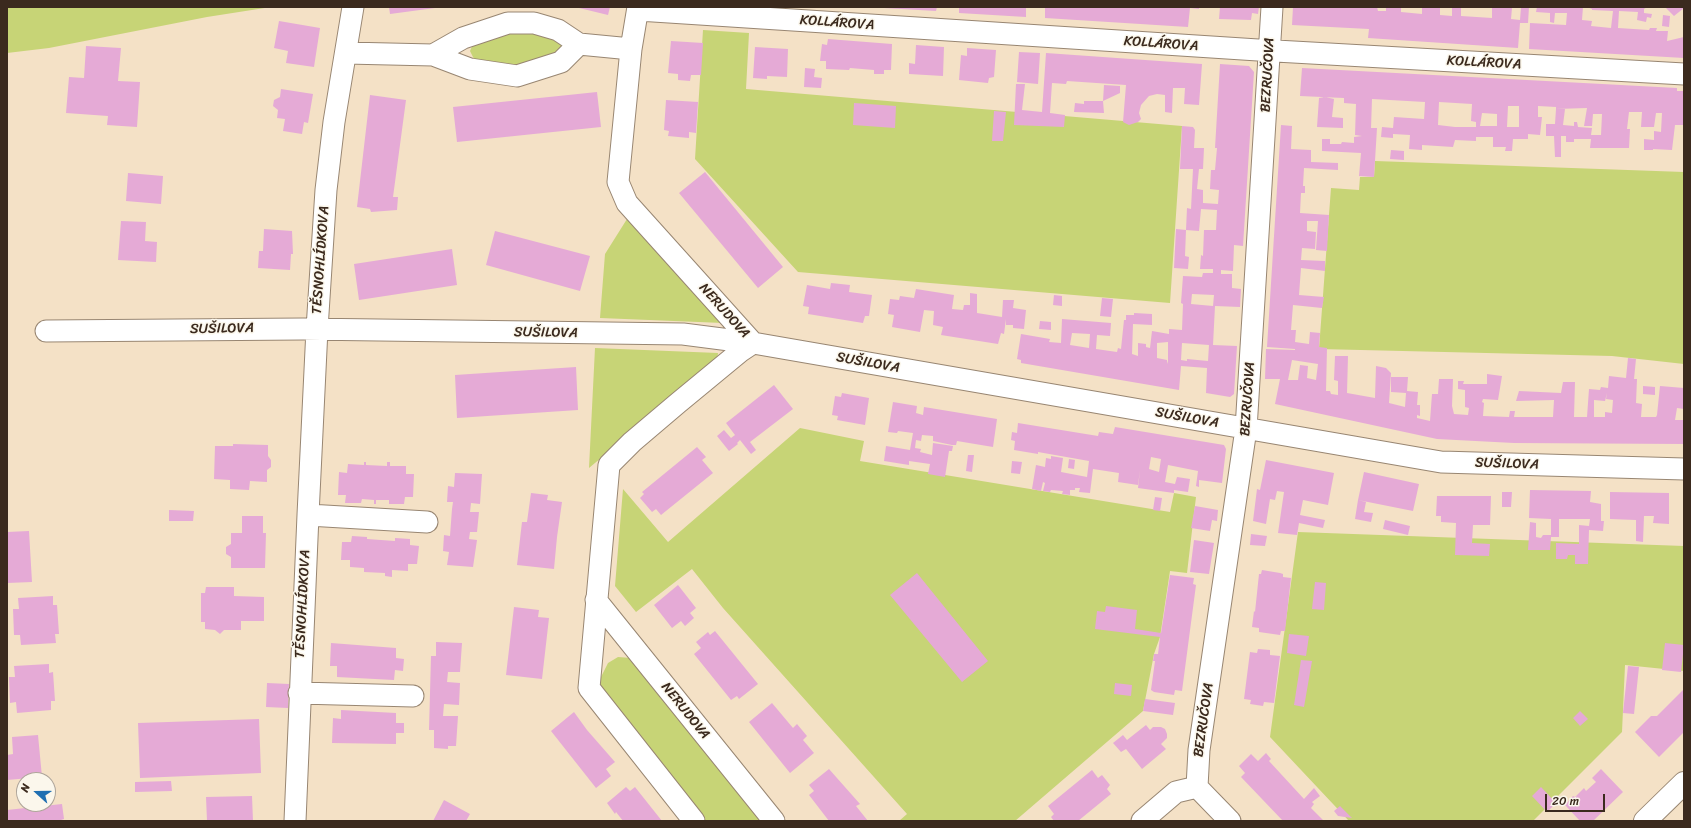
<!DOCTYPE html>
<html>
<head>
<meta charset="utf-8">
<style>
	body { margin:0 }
	#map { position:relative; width:1691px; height:828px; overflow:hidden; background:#f4e1c6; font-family:Sriracha,sans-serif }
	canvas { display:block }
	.frame { position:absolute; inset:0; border:8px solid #3b2a1e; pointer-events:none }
	.north { position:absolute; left:16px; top:772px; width:40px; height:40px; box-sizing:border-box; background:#fbf7ec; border:1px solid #aea59a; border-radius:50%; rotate:291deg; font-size:11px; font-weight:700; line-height:16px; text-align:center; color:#3b2a1e }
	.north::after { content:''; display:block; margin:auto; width:14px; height:18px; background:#1f6fb2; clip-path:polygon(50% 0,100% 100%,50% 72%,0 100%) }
	.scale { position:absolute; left:1545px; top:794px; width:60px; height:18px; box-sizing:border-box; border:2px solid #3b2a1e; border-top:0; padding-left:5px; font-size:12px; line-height:14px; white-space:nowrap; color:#3b2a1e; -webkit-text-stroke:3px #fbf7ec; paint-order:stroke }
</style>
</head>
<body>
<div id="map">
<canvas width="1691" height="828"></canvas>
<div class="frame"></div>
<div class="north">N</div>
<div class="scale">20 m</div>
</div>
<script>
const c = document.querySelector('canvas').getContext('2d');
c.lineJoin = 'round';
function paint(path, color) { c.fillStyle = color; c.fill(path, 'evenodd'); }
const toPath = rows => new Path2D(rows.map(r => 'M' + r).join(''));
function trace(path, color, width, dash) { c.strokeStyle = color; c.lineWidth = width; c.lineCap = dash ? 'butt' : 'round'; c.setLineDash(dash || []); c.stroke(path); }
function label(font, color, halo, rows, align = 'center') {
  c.font = font + ' Sriracha,sans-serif'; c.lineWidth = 3; c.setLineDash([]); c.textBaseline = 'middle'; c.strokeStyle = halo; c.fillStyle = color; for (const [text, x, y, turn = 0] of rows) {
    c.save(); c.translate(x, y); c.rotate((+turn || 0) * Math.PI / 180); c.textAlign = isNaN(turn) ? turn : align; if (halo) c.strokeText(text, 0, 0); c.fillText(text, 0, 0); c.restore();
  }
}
const green = toPath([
	[7,7,271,7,207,17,49,48,7,53],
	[514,29,548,31,563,45,558,55,519,68,475,61,470,51,474,42],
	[703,30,749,33,746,89,1182,126,1170,303,798,272,695,159],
	[1375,161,1684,172,1684,364,1612,356,1319,349,1331,188,1359,190,1360,177,1374,177],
	[627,219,723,323,600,318,605,254],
	[595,348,718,353,717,361,589,468],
	[800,428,864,441,860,461,1170,512,1174,493,1196,497,1187,573,1170,571,1160,637,1154,654,1143,711,1015,821,899,821,907,814,723,608,692,569,636,612,615,586,623,489,668,542],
	[1298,532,1684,546,1684,671,1625,665,1622,732,1533,821,1349,821,1270,737],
	[618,657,631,658,766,821,701,821,601,695,601,677,608,663]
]);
const building = toPath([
	[389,7,435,7,435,8,390,14],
	[575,7,610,7,608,15],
	[884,7,937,7,936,11,884,8],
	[959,7,1026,7,1026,17,959,13],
	[1045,7,1199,7,1199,9,1190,8,1188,27,1045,18],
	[1220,7,1259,7,1258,14,1252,13,1251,20,1219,19],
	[1293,7,1377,7,1378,11,1386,11,1386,7,1401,7,1401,12,1422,14,1422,7,1440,7,1440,15,1452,16,1452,7,1461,7,1461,16,1492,18,1492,7,1512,8,1511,19,1520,20,1521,7,1529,7,1528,23,1520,23,1518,48,1368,38,1369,29,1292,25],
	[1537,7,1583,7,1582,20,1592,21,1591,26,1611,28,1613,11,1592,10,1592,9,1587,7,1647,7,1644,9,1644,13,1652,14,1651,18,1647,17,1646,22,1637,20,1638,12,1619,11,1618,28,1649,30,1650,28,1657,28,1656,31,1668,31,1667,41,1684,37,1684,58,1529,49,1530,23,1566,25,1567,13,1555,13,1554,23,1550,22,1550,13,1536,12],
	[1665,7,1684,7,1684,8,1674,16],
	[1663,15,1670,16,1669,27,1662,26],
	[279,21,320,28,314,67,286,63,288,51,274,48],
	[828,39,892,44,891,70,884,70,884,74,874,74,874,70,850,68,849,70,826,69,826,61,820,61,822,44,827,45],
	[671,41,703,43,701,75,691,75,690,81,678,80,678,74,668,73],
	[916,45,944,47,943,76,909,74,909,63,915,64],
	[86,46,121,48,118,81,140,82,137,127,107,125,108,116,66,113,69,77,84,78],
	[755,47,788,49,787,77,767,76,767,79,753,78],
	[967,48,996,50,994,77,989,78,988,83,959,80,961,55,967,56],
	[1019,52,1040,53,1038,84,1017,82],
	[1046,53,1202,64,1199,105,1184,104,1185,88,1173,88,1172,113,1165,112,1165,95,1157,94,1149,96,1141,105,1139,113,1141,119,1138,122,1129,125,1123,122,1126,85,1067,81,1066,84,1052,83,1050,113,1065,115,1064,127,1014,125,1016,84,1025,84,1022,110,1042,112],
	[1220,64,1249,66,1254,72,1243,246,1234,245,1233,271,1221,270,1221,274,1232,274,1232,288,1241,289,1240,307,1215,306,1213,345,1237,346,1234,394,1230,397,1206,393,1207,368,1181,366,1179,390,1021,363,1021,360,1017,359,1021,334,1050,339,1049,342,1061,343,1062,319,1111,323,1110,336,1097,335,1096,349,1117,352,1118,348,1121,349,1124,320,1126,320,1126,315,1134,315,1134,313,1152,314,1152,325,1133,324,1132,354,1138,356,1138,343,1146,344,1146,347,1150,348,1152,331,1169,334,1169,329,1182,330,1183,304,1181,303,1183,276,1202,277,1203,273,1213,273,1213,269,1200,269,1201,255,1203,256,1204,230,1216,230,1217,210,1201,209,1199,231,1186,230,1187,208,1191,209,1193,169,1180,169,1182,126,1193,127,1195,130,1194,148,1204,148,1203,169,1199,169,1197,189,1203,190,1203,203,1218,204,1219,190,1210,189,1211,170,1215,170,1217,148,1215,148],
	[1192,294,1214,295,1213,306,1191,304],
	[1072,333,1090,334,1089,348,1070,345],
	[1168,342,1168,361,1167,364,1167,360,1157,358,1157,343],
	[1182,343,1209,345,1208,361,1187,359,1187,361,1181,360],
	[805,68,815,69,814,77,822,78,821,88,804,87],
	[1302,68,1677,88,1677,91,1684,91,1684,125,1675,125,1672,150,1653,149,1653,150,1644,150,1644,139,1654,140,1654,131,1661,132,1662,113,1656,113,1654,127,1641,127,1642,112,1629,112,1627,129,1630,129,1629,148,1590,148,1591,139,1574,139,1574,142,1566,142,1566,136,1561,136,1561,157,1555,157,1554,136,1546,136,1546,124,1555,124,1556,109,1565,109,1563,125,1574,126,1574,122,1577,122,1578,127,1592,128,1591,135,1601,135,1602,114,1593,114,1592,126,1584,126,1587,108,1556,109,1556,107,1538,106,1538,117,1542,117,1540,135,1528,134,1528,139,1513,139,1512,151,1505,151,1506,147,1493,147,1493,137,1476,137,1476,141,1455,140,1453,147,1422,145,1422,150,1409,149,1410,135,1393,134,1393,138,1381,137,1382,127,1393,128,1394,117,1424,119,1425,102,1372,99,1371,128,1377,128,1374,177,1359,176,1361,153,1322,151,1322,139,1330,139,1330,144,1341,144,1342,142,1354,143,1354,137,1362,136,1355,135,1356,104,1344,103,1344,98,1300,96],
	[1439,102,1472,104,1471,121,1476,122,1476,127,1455,127,1438,125],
	[1508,106,1519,106,1519,127,1507,127],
	[1482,113,1497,114,1497,126,1480,126],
	[1104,85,1120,86,1120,93,1103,101,1104,113,1074,112,1075,103,1084,104,1084,101,1103,101],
	[281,89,313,94,308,123,304,122,302,134,283,131,285,119,277,118,278,110,273,106,274,100,280,97],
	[597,92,601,127,457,142,453,107],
	[370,95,406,100,393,197,398,197,397,210,371,212,370,209,357,207],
	[1325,97,1334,99,1332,117,1343,118,1343,128,1317,127,1319,98],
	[666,100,698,102,696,133,689,132,689,138,668,136,669,131,664,130],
	[854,103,896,106,895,128,853,125],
	[994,111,1006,112,1003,141,992,141],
	[1281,125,1292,126,1291,149,1311,150,1311,162,1338,163,1338,170,1304,168,1303,186,1305,186,1305,193,1301,193,1300,213,1329,215,1327,251,1316,250,1318,221,1307,221,1307,231,1316,232,1315,249,1302,248,1301,260,1325,261,1325,271,1301,268,1299,295,1324,297,1322,308,1293,305,1291,330,1296,330,1295,342,1309,344,1310,332,1320,333,1319,347,1327,348,1326,391,1330,391,1331,394,1338,395,1338,381,1334,380,1335,356,1348,356,1347,393,1375,398,1376,366,1386,368,1391,373,1389,403,1405,407,1406,393,1391,392,1391,377,1408,377,1407,391,1418,392,1417,405,1420,405,1420,416,1417,415,1417,418,1430,421,1432,394,1438,394,1439,379,1453,379,1452,406,1454,414,1468,415,1469,408,1465,407,1465,390,1458,389,1458,381,1464,381,1463,384,1487,384,1487,374,1502,376,1498,400,1483,399,1482,402,1484,403,1483,416,1509,417,1510,411,1515,411,1514,417,1553,417,1554,400,1516,401,1519,391,1561,393,1563,382,1575,382,1574,417,1587,417,1589,389,1600,390,1601,387,1608,388,1609,376,1626,378,1628,358,1636,359,1634,379,1637,379,1636,403,1642,404,1641,417,1656,417,1657,415,1660,386,1684,388,1684,409,1677,408,1675,420,1684,420,1684,444,1514,443,1437,439,1275,404,1280,379,1265,379,1266,349,1295,350,1295,349,1267,347],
	[1292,360,1318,364,1316,380,1307,378,1308,366,1300,365,1298,380,1288,380],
	[1607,393,1606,399,1613,400,1612,413,1605,412,1605,417,1594,417,1594,400,1605,401],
	[1391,150,1404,151,1404,160,1390,159],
	[705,172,783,267,758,288,679,193],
	[128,173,163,176,161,204,126,201],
	[121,221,146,222,145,241,157,242,156,262,118,260],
	[264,229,292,231,293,254,291,254,290,270,258,268,259,251,263,251],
	[1176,229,1186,230,1185,256,1189,257,1188,269,1174,268],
	[495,231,590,256,580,291,486,265],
	[452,249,457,285,359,300,354,264],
	[831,283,850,285,849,292,872,295,869,316,865,316,863,323,808,314,809,307,803,306,807,285,830,289],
	[916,289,954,295,952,309,963,310,964,305,970,305,970,293,977,294,977,313,1002,317,1003,300,1014,300,1013,308,1026,310,1024,329,1013,328,1013,325,1006,325,1006,319,1004,334,1001,333,998,344,941,335,943,327,933,325,934,311,924,310,920,332,892,327,894,315,888,314,890,299,899,300,900,296,914,298],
	[1054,295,1062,296,1062,306,1053,305],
	[1102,298,1113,299,1111,317,1100,316],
	[1040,321,1051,322,1051,330,1039,329],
	[576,367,578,410,457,418,455,375],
	[774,385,793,409,750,442,756,450,751,454,740,440,737,443,738,444,729,451,717,436,724,430,731,438,735,435,726,423],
	[1643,386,1655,387,1655,395,1643,394],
	[842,393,869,398,865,425,837,420,838,416,832,415,835,396,841,397],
	[893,402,917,406,916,413,923,415,924,407,997,419,993,447,957,441,956,445,952,445,933,441,933,436,922,435,921,441,916,440,915,448,921,449,920,452,932,455,933,443,953,446,952,451,949,451,945,477,928,474,930,464,909,461,909,465,884,461,886,446,910,450,913,433,898,431,897,433,888,432],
	[1018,423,1098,436,1099,432,1113,434,1115,427,1224,445,1226,449,1222,483,1199,480,1199,487,1196,486,1198,471,1168,465,1165,482,1175,484,1177,477,1190,479,1188,492,1174,490,1174,493,1138,488,1140,470,1138,485,1118,482,1119,473,1093,469,1090,493,1079,492,1080,488,1075,488,1075,490,1070,490,1070,495,1062,494,1063,491,1051,490,1050,492,1043,491,1045,483,1043,482,1041,491,1032,489,1036,465,1045,467,1046,458,1051,459,1051,456,1063,458,1061,472,1087,477,1089,461,1038,452,1038,454,1014,450,1015,441,1011,440,1012,432,1017,433],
	[1151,457,1161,459,1159,472,1149,469],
	[233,444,268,445,268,456,271,460,271,467,267,470,267,482,250,481,249,490,230,489,230,480,214,479,215,446,233,446],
	[697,447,706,457,702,460,713,473,661,515,656,509,652,512,640,498,644,494,642,492],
	[968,455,974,455,972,472,966,471],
	[1069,459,1075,460,1074,469,1068,468],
	[1266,460,1334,473,1328,505,1303,500,1300,515,1325,520,1323,528,1299,523,1297,535,1278,533,1284,492,1277,491,1275,500,1270,499,1266,524,1253,521,1257,489,1260,490],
	[1012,461,1022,462,1020,474,1011,473],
	[364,462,366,462,366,465,387,466,387,462,390,462,390,466,406,466,406,474,414,474,413,497,405,497,404,504,389,504,389,500,376,500,376,504,374,504,374,500,362,499,361,503,345,503,346,495,338,495,339,472,347,473,348,464,364,465],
	[1364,472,1419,484,1413,511,1358,500,1366,502,1364,512,1373,513,1371,522,1355,519,1358,500],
	[455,473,482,474,480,504,471,503,470,512,479,512,477,532,470,532,469,539,477,540,473,567,447,565,449,552,443,551,444,535,450,536,452,509,453,502,447,502,448,486,454,487],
	[1530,490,1591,491,1590,502,1601,504,1601,521,1604,521,1603,531,1589,530,1588,564,1575,564,1575,555,1568,555,1567,559,1556,559,1556,543,1579,544,1579,525,1589,526,1590,519,1559,519,1559,537,1551,537,1550,550,1528,550,1530,522,1536,523,1536,537,1541,538,1543,535,1551,535,1551,519,1529,518],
	[1502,492,1512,492,1511,507,1502,507],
	[1610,492,1669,493,1669,524,1653,523,1654,516,1644,516,1643,542,1636,541,1636,520,1610,519],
	[531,493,548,495,547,500,562,502,557,537,554,569,517,565,522,522,527,522],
	[1437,496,1491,496,1490,525,1473,525,1472,543,1490,544,1489,556,1455,555,1456,523,1441,522,1441,516,1436,516],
	[1155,497,1162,498,1160,511,1153,510],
	[1195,506,1218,510,1217,521,1212,520,1210,531,1191,528],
	[169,510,194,511,193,521,169,521],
	[242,516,263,516,263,533,266,533,265,568,231,568,231,557,226,554,226,547,231,544,231,533,242,533],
	[1385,520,1410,526,1408,535,1383,529],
	[29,531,32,582,7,583,7,532],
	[1251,534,1267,536,1265,546,1250,545],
	[352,536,367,537,367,539,395,541,395,538,410,539,410,545,419,546,417,564,408,564,408,571,392,570,392,577,385,576,385,573,364,572,364,568,350,567,350,560,341,560,342,542,351,542],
	[1194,540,1214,543,1209,574,1190,572],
	[1262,570,1280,573,1283,574,1283,577,1291,578,1285,631,1281,631,1280,635,1259,632,1259,628,1252,627,1254,611,1255,612,1259,574,1261,574],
	[917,573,988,661,962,682,890,595],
	[1170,575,1194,578,1193,584,1196,585,1182,691,1175,690,1174,695,1154,692,1151,690,1155,661,1153,661,1154,654,1158,654,1160,637,1095,629,1097,611,1105,612,1106,606,1137,610,1135,629,1161,633],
	[1315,582,1326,583,1324,610,1312,609],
	[678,585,696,608,690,613,694,618,685,626,681,621,672,628,654,605],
	[206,587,234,587,234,596,264,597,264,621,241,621,241,630,224,630,220,634,215,630,205,629,205,622,201,622,201,593,205,593],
	[53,596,53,605,57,605,59,634,55,634,56,643,21,645,20,635,14,635,13,609,19,609,18,598],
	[514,607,539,610,538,617,549,618,542,679,506,675],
	[715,631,758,684,739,699,737,696,731,700,694,654,701,648,696,642,708,632,710,635],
	[1289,634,1309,636,1306,656,1287,653],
	[436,642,462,643,460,672,448,672,447,682,460,683,459,705,444,704,443,716,458,716,456,746,448,746,448,749,434,748,434,730,429,730,431,656,436,656],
	[331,643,396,648,396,658,404,659,403,671,395,670,394,680,337,677,337,666,330,666],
	[1665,643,1684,645,1681,672,1662,670],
	[1258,649,1270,650,1270,655,1280,656,1274,703,1264,702,1263,706,1250,704,1251,700,1244,699,1250,652,1257,653],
	[1301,660,1312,661,1304,707,1294,705],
	[49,664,49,673,53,672,55,701,51,701,51,710,17,713,16,702,10,703,9,677,15,677,14,666],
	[1628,666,1639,667,1634,714,1623,713],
	[267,683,289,684,288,708,266,707],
	[1115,683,1132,685,1131,696,1114,694],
	[1684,689,1684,732,1659,757,1635,732,1651,716,1657,716],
	[1145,699,1175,703,1173,715,1143,711],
	[772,703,793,728,797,724,807,736,803,740,814,753,790,773,749,722],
	[341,710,396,713,396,723,404,723,404,733,396,733,396,744,332,743,333,718,341,719],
	[1580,711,1588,719,1580,726,1573,718],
	[574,712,587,730,615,762,606,769,611,776,596,788,551,731],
	[259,719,261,773,140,778,138,723],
	[1146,725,1150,730,1153,727,1161,727,1165,729,1167,734,1167,738,1161,744,1166,749,1142,769,1126,749,1121,752,1113,743,1123,735,1127,740],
	[38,735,42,777,7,780,7,755,13,754,12,737],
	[1266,753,1271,759,1269,761,1304,799,1314,788,1320,796,1312,802,1314,804,1311,808,1324,821,1283,821,1241,777,1245,773,1239,766,1251,754,1258,761],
	[829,769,860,804,856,806,868,821,829,821,809,795,814,791,809,785],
	[1601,769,1623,792,1593,821,1580,821,1565,805,1573,796,1575,797,1584,788,1586,791,1596,782,1592,778],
	[1092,770,1098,778,1102,775,1110,785,1107,789,1111,794,1078,821,1054,821,1051,817,1054,814,1048,806],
	[171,781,172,791,135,792,135,782],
	[626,787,630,791,635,787,662,821,623,821,616,812,615,814,607,803],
	[1541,787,1556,803,1547,812,1532,796],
	[252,796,253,821,207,821,206,797],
	[444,800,470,814,466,821,433,821],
	[62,804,64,819,58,821,7,821,7,810],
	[1340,806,1352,818,1338,816,1334,811]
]);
const minor = toPath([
	[638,7,631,49,618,182,627,203,753,343,741,351,678,403,632,442,609,465,589,688,694,821],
	[638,10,1258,50,1684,74],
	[579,44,631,49],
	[346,53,433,55,463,38,508,23,534,23,558,30,579,44,561,62,517,76,470,69,433,55],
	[46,331,303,329,683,334,753,343,1441,462,1684,469],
	[308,515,427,522],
	[596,600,774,821],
	[299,693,413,696],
	[1197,787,1199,750,1246,429,1272,7],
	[1197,787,1230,821],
	[295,821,308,515,317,329,326,190,334,122,353,7],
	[1142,821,1176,792,1197,787]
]);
const tertiary = toPath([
	[1645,821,1684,783]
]);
const streetNames = [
	["KOLLÁROVA",837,23,4],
	["KOLLÁROVA",1161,44,4],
	["KOLLÁROVA",1484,63,3],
	["BEZRUČOVA",1268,75,-87],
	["TĚSNOHLÍDKOVA",321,260,-86],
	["NERUDOVA",724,311,48],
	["SUŠILOVA",222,329,-1],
	["SUŠILOVA",546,333,1],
	["SUŠILOVA",868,363,10],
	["BEZRUČOVA",1248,399,-86],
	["SUŠILOVA",1187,418,10],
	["SUŠILOVA",1507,464,2],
	["TĚSNOHLÍDKOVA",303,604,-87],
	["NERUDOVA",685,711,51],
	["BEZRUČOVA",1204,720,-82]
];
paint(green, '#c7d476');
paint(building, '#e5aad6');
trace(minor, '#988672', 23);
trace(tertiary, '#988672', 24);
trace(minor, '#fff', 21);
trace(tertiary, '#fff', 22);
label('14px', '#3b2a1e', '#fbf7ec', streetNames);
</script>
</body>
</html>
